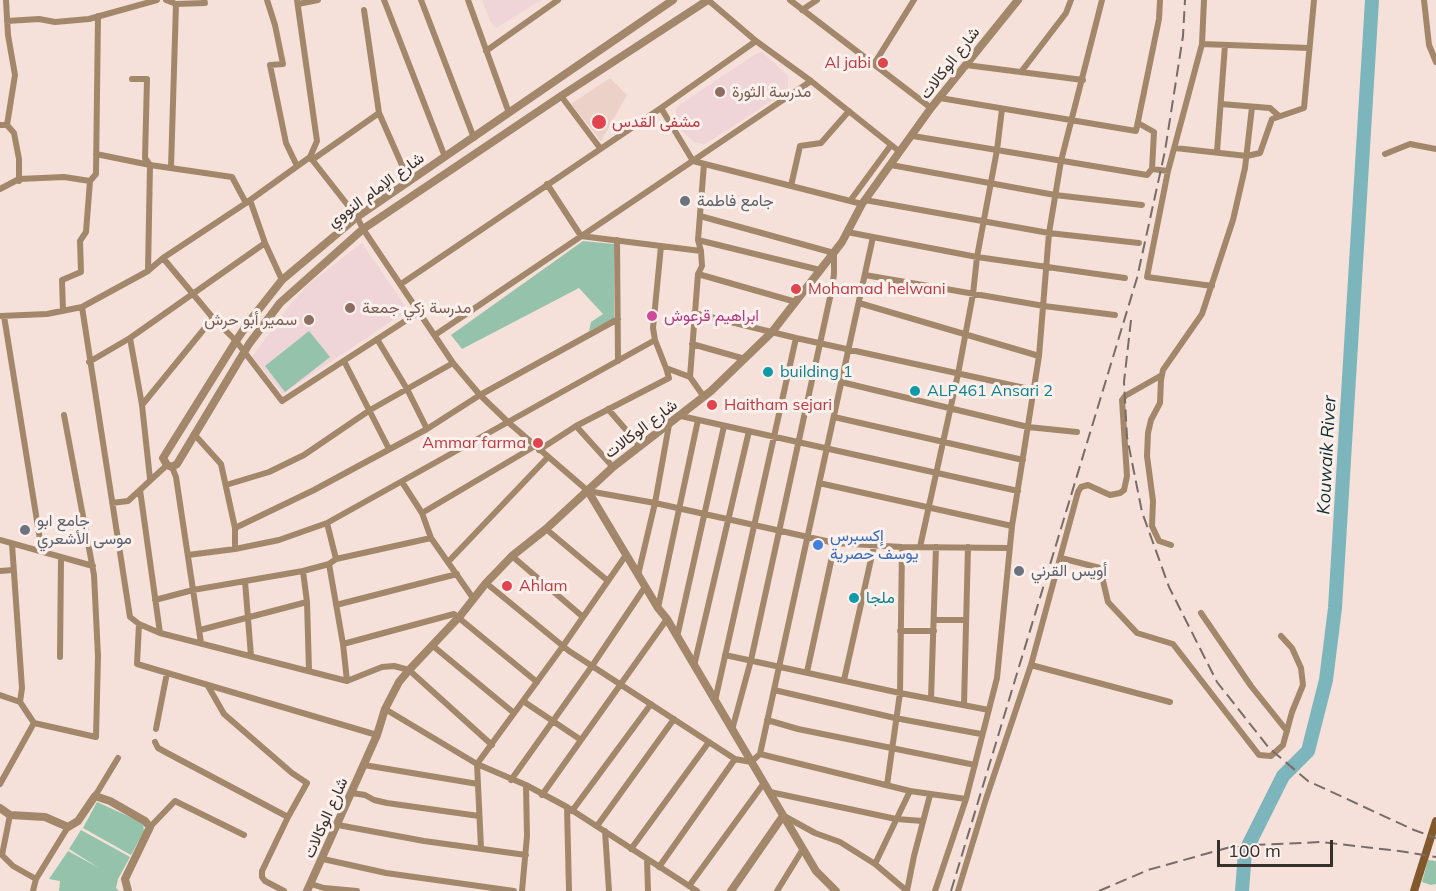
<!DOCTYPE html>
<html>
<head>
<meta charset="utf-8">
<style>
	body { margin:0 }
	#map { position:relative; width:1436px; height:891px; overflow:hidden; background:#f5e1da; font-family:Mulish,sans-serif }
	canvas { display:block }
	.scale { position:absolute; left:1217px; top:840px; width:116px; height:27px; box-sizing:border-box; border:3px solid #37302d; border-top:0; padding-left:8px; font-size:18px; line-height:21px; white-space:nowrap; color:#37302d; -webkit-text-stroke:4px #fcf0ec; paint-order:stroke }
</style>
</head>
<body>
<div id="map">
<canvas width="1436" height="891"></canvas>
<div class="scale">100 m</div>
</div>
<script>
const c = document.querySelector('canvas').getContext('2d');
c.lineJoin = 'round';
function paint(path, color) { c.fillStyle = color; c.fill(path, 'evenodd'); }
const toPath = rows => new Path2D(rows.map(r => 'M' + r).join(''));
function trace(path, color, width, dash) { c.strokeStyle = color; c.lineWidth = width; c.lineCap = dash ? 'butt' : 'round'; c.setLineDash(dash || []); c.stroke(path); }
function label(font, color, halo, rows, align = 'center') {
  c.font = font + ' Mulish,Vazirmatn,sans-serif'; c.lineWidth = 6; c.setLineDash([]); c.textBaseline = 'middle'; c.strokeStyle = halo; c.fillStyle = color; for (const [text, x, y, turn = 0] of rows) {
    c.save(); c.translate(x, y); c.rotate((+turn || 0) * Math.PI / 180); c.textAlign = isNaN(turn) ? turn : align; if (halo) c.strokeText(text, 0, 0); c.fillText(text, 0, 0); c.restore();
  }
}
const built = toPath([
	[610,78,627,95,601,141,571,104]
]);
const education = toPath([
	[482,0,541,0,496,28,490,21],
	[762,52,788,76,788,89,746,118,705,144,695,143,683,132,676,116,676,109,681,104,718,79,756,54],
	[362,243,408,310,283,394,252,357,292,302,310,283]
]);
const green = toPath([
	[583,241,614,244,614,319,589,331,591,322,603,314,579,288,462,349,451,335],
	[309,331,330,357,285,392,265,366],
	[97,802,143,823,144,831,131,855,83,828],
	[81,830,130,857,118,879,116,888,119,891,59,891,60,881,49,879,68,851,99,868,69,849],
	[1428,860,1436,861,1436,884,1431,885,1422,882]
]);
const river = toPath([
	[1242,891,1245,852,1283,776,1308,751,1326,680,1335,608,1372,0]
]);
const minor = toPath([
	[6,0,8,35,15,75,7,125],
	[166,0,176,4,205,3,204,0],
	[267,0,275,25,283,64,270,65,286,143,297,166],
	[384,0,445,157],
	[421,0,474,138],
	[468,0,509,113],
	[708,0,756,41,811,81,900,152],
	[790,0,931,108],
	[1204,0,1202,44,1168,171,1147,277,1212,286],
	[1424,0,1429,45,1436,62],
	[298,4,318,0],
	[364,10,379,113,409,181],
	[802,10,817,0],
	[7,21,39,19,55,22,89,19,157,0],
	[1202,44,1309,48],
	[486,51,558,0],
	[874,64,914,0],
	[966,65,1083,80],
	[1021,72,1066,13,1071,0],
	[132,79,147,79,145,158,150,165,148,271],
	[561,96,600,148],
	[940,98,1136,131,1159,19,1160,0],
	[1221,104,1270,108,1279,116],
	[661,108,693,161,862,204],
	[1138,123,1154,132,1152,169],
	[0,125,7,125,14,133,19,159,19,181],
	[913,136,1147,175,1152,169,1168,171],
	[1175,148,1247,156,1260,153,1272,119,1304,108,1314,0],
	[1217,152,1225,45],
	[96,154,150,165,232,177,246,203],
	[1385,154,1410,144,1436,149],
	[310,157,357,217,363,229,453,363,480,395,508,422,588,491,655,503,835,543,902,547,1009,548],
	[312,160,379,113],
	[704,164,698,240,701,251,702,266,698,274,690,377,704,397],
	[891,165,1055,195,1142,205],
	[171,168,176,4],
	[547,184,581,236,701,251],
	[791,186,800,146,821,143,849,111],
	[0,189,19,179,64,177,90,181],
	[865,200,1049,233,1139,243],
	[850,201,891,145],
	[700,216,834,253,834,274,831,293,751,660,732,730],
	[847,232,977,257,1125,278],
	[617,240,618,361],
	[698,240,820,270],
	[265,243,282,280],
	[661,246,653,328,655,340,666,368,690,377],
	[163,258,213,318,236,341,282,401,419,312],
	[698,274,796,302],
	[865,275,1044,306,1115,315],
	[401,284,661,108,756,41],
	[859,303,1039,356],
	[82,307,130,617,139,624,160,633,347,681,382,667,394,666,409,670,492,745],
	[63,311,62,280,81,272,80,241,86,232,90,181,96,174,98,16],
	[694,313,796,338,1034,390],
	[0,316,47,314,82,307,148,271,163,258,246,203,310,157,317,141,297,0],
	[4,316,42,552],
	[435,335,811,81],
	[130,338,142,405,150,479],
	[377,339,407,389,427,429],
	[692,344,745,359],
	[344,361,389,449],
	[89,362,130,338,265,243,250,200],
	[841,382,1028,427,1077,432],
	[142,405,213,318],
	[608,409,640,446],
	[681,416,1018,491],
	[834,417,1023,460],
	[576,426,613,467],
	[194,434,221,464,235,528,235,549],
	[539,450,576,426,669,378,666,368],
	[172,467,176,477,201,643],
	[402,482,422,513,431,538,473,598],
	[819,483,1012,526],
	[226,485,269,472,304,455,370,410,453,363],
	[140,490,160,633],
	[112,503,128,501,167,465],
	[422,513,535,446],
	[327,523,336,559],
	[235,528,314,490,427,429,480,395,618,319],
	[546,529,608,581],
	[0,540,93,566],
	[1171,545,1159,541,1152,526,1153,501,1147,456,1148,433,1151,420,1160,403,1161,380,1163,370,1202,314,1233,220,1245,168,1252,107],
	[920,547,958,374,973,294,977,257,997,150,1002,109],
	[188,555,235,549,279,540,327,523,655,340],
	[512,556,583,617],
	[1061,558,1100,568,1108,602,1137,633,1173,644,1259,755,1271,756,1283,745,1292,712,1303,685,1301,668,1292,648,1281,636],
	[448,562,548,457],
	[329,564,343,644,347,681],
	[0,571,13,570],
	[303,571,307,602],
	[638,575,655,503,669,425],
	[245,581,251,656],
	[486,583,569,651,735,759,751,762,760,754,873,237],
	[155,600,193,590,303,571,329,564,336,559,431,538],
	[336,605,457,574],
	[658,608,698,420],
	[1201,613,1251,686,1287,731],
	[934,620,966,620],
	[139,624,137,664,377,735],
	[200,630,307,602,309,670],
	[900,631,934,631],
	[677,637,724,426],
	[343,644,454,614,537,682],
	[433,646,514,713],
	[725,655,900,693,989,710],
	[60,657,61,558],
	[1031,665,1170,702],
	[694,666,749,431],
	[807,672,835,543],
	[844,680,874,546],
	[208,686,224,714,292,773,307,783,288,817],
	[774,690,895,718,981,734],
	[0,695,20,702],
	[931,699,936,547],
	[523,701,581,740],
	[715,701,796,338],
	[964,705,968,547],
	[385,709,477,764,526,785,567,807,697,891],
	[767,720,798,729,975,765],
	[34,723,96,737,98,656,94,575,64,415],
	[156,729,167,673],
	[155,742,158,748,169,754,288,817,262,871,262,877,265,881,284,891],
	[760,754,910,791,966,799],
	[364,765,478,784],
	[511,780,592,666,645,587],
	[0,784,34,723,20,702,22,688,12,544],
	[887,785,900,693,902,547],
	[770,792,896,819,923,821],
	[352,793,365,795,374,800,387,803,479,816],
	[542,795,667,619],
	[95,796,118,758],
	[567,807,569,891],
	[572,811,651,704],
	[10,815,2,855,13,866,36,879],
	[784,816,815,833,840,842,875,864,907,891],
	[338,825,424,841,526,855],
	[597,826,674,719],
	[150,827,175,801,244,835],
	[605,831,609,891],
	[481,848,477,764,563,646,626,555],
	[631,849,709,742],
	[323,859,386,873,514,891],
	[647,859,648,891],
	[875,864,910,791],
	[659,867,735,759],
	[311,884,324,888,357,891],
	[689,886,764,783],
	[33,891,36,879,68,827],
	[522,891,527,836,526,785],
	[777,891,803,849],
	[907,891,914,856,930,795],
	[935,891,966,799,997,678,1012,526,1039,356,1049,233,1061,161,1102,0],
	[958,891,986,799,1031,665,1078,492,1081,487,1088,485,1110,495,1120,493,1124,490,1127,476,1122,400,1125,396,1162,375]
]);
const tertiary = toPath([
	[673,0,357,217,282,280,248,323,236,341,163,458,167,465,172,467,177,464,249,344,280,303,363,229,561,96,708,0],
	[588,491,658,608,667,619,816,871,836,891],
	[0,808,10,815,45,817,68,827,78,821,95,796,110,801,145,821,150,827,125,879,128,891],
	[307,891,377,735,385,709,399,682,409,670,460,616,486,583,512,556,546,529,613,467,711,391,772,332,842,242,862,204,931,108,1018,0],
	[731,891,783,816]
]);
const secondary = toPath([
	[1414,891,1436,821]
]);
const rail = toPath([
	[1131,320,1124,382,1127,437,1142,512,1169,587,1217,682,1269,748,1308,781,1414,830,1436,838],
	[951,891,1137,278,1165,151,1183,36,1185,0],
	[1099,891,1148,870,1234,846,1321,842,1399,851,1436,857]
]);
const markers = [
	[883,63,6,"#e0444e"],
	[720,92,6,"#8d6e63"],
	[599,122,8,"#e0444e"],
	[685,201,6,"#6b7280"],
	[796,289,6,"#e0444e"],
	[350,308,6,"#8d6e63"],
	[652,316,6,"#d1479c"],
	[309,320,6,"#8d6e63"],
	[768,372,6,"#0f9aa8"],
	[915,391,6,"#0f9aa8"],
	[712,405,6,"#e0444e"],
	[538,443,6,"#e0444e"],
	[25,530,6,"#6b7280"],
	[818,545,6,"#3f7fe0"],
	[1019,571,6,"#6b7280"],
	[507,586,6,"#e0444e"],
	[854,598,6,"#0f9aa8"]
];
const healthNames = [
	["Al jabi",871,63,"right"],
	["مشفى القدس",612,122],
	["Mohamad helwani",808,289],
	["Haitham sejari",724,405],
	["Ammar farma",526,443,"right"],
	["Ahlam",519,586]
];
const streetNames = [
	["شارع الوكالات",950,63,-52],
	["شارع الإمام النووي",376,190,-36],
	["شارع الوكالات",641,429,-37],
	["شارع الوكالات",326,818,-66]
];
const educationNames = [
	["مدرسة الثورة",732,92],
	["مدرسة زكي جمعة",362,308],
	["سمير أبو حرش",297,320,"right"]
];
const worshipNames = [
	["جامع فاطمة",697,201],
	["جامع ابو",37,521],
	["موسى الأشعري",37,539],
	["أويس القرني",1031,571]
];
const hotelNames = [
	["ابراهيم قرعوش",664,316]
];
const cultureNames = [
	["building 1",780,372],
	["ALP461 Ansari 2",927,391],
	["ملجا",866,598]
];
const shopNames = [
	["إكسبرس",830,536],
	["يوسف حصرية",830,554]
];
const waterNames = [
	["Kouwaik River",1327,455,-87]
];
paint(built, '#ecd1c8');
paint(education, '#efd4d8');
paint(green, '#94c2ab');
trace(river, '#7db5bd', 14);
trace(minor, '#a3876a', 6);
trace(tertiary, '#a3876a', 8);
trace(secondary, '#81592b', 8);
trace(rail, '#786c68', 2, [12, 6]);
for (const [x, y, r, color] of markers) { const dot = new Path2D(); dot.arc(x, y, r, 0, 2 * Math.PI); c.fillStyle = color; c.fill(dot); trace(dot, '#fcf0ec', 2); }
label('16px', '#be3a42', '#fcf0ec', healthNames, 'left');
label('16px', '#37302d', '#fcf0ec', streetNames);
label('16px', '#785e54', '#fcf0ec', educationNames, 'left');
label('16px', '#5b616d', '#fcf0ec', worshipNames, 'left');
label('16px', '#b23c85', '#fcf0ec', hotelNames, 'left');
label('16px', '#0d838f', '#fcf0ec', cultureNames, 'left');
label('16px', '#366cbe', '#fcf0ec', shopNames, 'left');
label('italic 18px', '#112f32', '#fcf0ec', waterNames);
</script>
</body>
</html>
